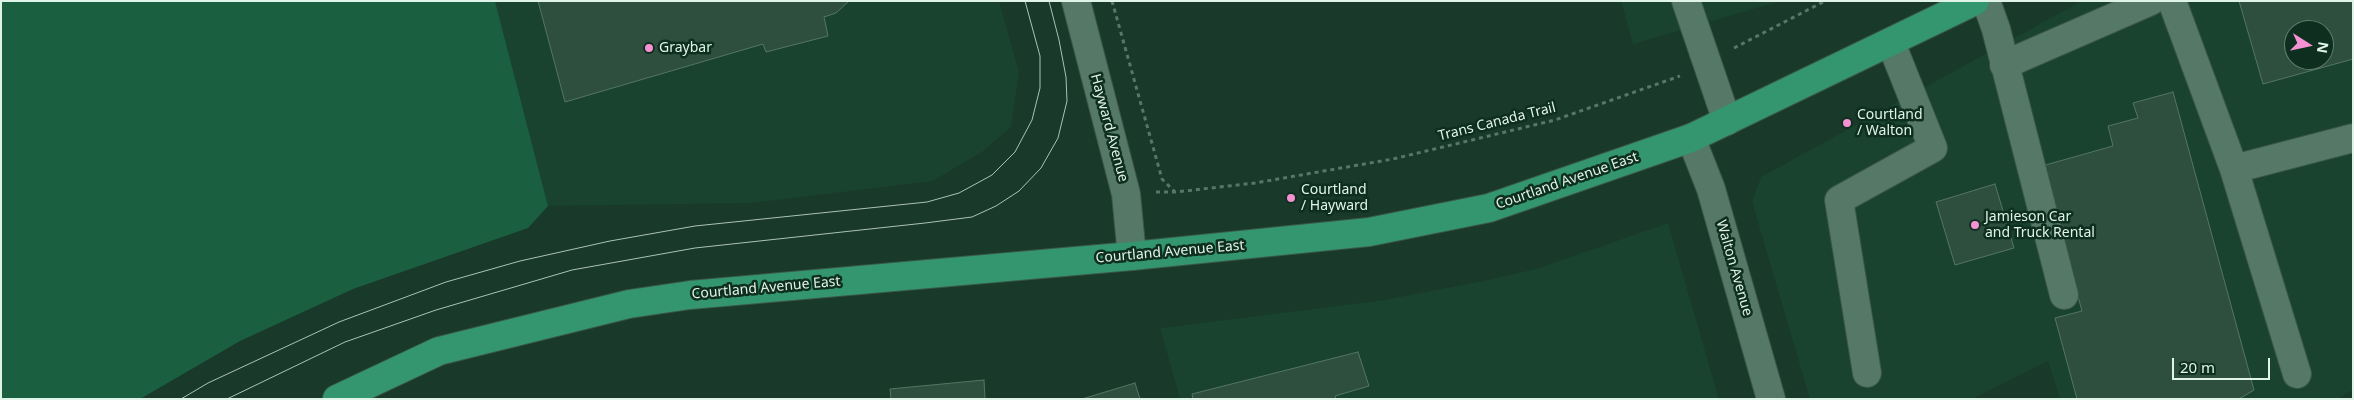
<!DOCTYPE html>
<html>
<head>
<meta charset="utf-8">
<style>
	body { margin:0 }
	#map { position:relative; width:2354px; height:400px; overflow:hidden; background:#19392a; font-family:"Noto Sans",sans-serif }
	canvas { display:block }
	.frame { position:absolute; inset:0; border:2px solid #e0f3e8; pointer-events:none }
	.north { position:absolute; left:2284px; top:20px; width:50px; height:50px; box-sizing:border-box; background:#0e2f20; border:1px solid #627d70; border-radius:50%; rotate:100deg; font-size:14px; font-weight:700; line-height:20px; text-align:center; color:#e0f3e8 }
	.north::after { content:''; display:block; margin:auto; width:18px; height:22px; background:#f491d3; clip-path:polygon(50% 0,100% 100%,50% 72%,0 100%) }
	.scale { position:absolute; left:2172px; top:358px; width:98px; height:22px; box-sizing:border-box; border:2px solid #e0f3e8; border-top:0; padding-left:6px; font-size:15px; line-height:18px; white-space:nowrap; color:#e0f3e8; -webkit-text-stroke:4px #0e2f20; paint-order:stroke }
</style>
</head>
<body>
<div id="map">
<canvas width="2354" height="400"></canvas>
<div class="frame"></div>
<div class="north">N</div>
<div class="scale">20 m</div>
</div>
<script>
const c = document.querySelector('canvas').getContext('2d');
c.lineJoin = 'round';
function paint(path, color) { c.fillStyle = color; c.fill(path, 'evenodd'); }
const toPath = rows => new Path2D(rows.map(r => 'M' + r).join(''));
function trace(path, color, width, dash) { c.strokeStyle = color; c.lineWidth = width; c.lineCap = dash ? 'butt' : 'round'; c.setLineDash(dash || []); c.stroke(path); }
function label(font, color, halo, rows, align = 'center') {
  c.font = font + ' "Noto Sans",sans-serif'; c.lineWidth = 5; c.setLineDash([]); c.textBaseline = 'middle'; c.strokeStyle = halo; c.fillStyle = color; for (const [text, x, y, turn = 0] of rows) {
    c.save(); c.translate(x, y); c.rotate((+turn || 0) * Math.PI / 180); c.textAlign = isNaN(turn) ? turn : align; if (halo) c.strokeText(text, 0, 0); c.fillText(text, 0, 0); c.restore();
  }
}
const built = toPath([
	[495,1,999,1,1019,72,1011,127,982,152,933,181,752,203,548,206],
	[1621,1,1781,1,1633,44],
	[2082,1,2353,1,2353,390,2338,399,2060,399,2048,361,1972,399,1810,399,1752,202,1761,177],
	[2294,30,2324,30,2324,60,2294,60],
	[1668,223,1719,399,1180,399,1160,328,1384,300,1488,280,1539,268]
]);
const green = toPath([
	[1,1,495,1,548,206,528,228,353,289,240,341,140,399,1,399]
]);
const building = toPath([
	[538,1,849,1,836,13,824,17,828,36,766,52,763,44,565,102,538,1],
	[2239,1,2353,1,2353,59,2263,84,2239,1],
	[2294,30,2324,30,2324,60,2294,60,2294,30],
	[2173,92,2254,390,2239,399,2077,399,2055,318,2082,311,2042,166,2113,146,2108,126,2138,118,2133,103,2173,92],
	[1995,184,2014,248,1955,265,1936,202,1995,184],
	[1358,352,1369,386,1335,396,1336,399,1193,399,1192,394,1358,352],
	[984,380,985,399,891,399,890,389,984,380],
	[1135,383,1140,399,1082,399,1135,383]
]);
const path = toPath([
	[1112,1,1162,179,1175,192],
	[1734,48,1825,1],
	[1156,192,1176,192,1255,183,1393,159,1555,120,1680,76]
]);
const minor = toPath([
	[1076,1,1126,194,1132,256],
	[1686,1,1727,121],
	[1986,1,1996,29,2064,295],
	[2172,1,2234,169,2297,374],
	[2004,65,2151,1],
	[1691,138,1711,189,1771,399],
	[2234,169,2353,138],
	[1867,373,1839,200,1933,148,1891,43]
]);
const major = toPath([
	[337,399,439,351,629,304,690,295,1132,256,1369,232,1489,208,1691,138,1975,1]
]);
const tram = toPath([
	[181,399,208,383,339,322,446,282,520,261,610,241,695,226,927,202,959,193,992,175,1015,152,1032,120,1040,88,1040,56,1025,1],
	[227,399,345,342,436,310,572,270,695,248,925,223,972,217,996,206,1019,191,1041,168,1058,138,1067,101,1066,77,1059,40,1049,1]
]);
const markers = [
	[649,48,5,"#f491d3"],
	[1847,123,5,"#f491d3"],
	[1291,198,5,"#f491d3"],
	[1975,225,5,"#f491d3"]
];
const poiNames = [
	["Graybar",659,48],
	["Courtland",1857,115],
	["/ Walton",1857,131],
	["Courtland",1301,190],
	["/ Hayward",1301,206],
	["Jamieson Car",1985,217],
	["and Truck Rental",1985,233]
];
const streetNames = [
	["Trans Canada Trail",1497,122,-14],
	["Hayward Avenue",1109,128,75],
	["Courtland Avenue East",1567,181,-19],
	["Courtland Avenue East",1170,252,-5],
	["Walton Avenue",1734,268,74],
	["Courtland Avenue East",766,288,-5]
];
paint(built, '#19422f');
paint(green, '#1b5f41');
paint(building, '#2e4e3e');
trace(building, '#557664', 1);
trace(minor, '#3a574a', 30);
trace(major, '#3a574a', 30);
trace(path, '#5a7668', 3, [4, 4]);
trace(minor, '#567866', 28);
trace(major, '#33966e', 28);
trace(tram, '#acc3b7', 1);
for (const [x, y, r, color] of markers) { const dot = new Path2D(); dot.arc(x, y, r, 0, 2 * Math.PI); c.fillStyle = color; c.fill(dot); trace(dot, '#0e2f20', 2); }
label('14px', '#e0f3e8', '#0e2f20', poiNames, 'left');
label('14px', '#e0f3e8', '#0e2f20', streetNames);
</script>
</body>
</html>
